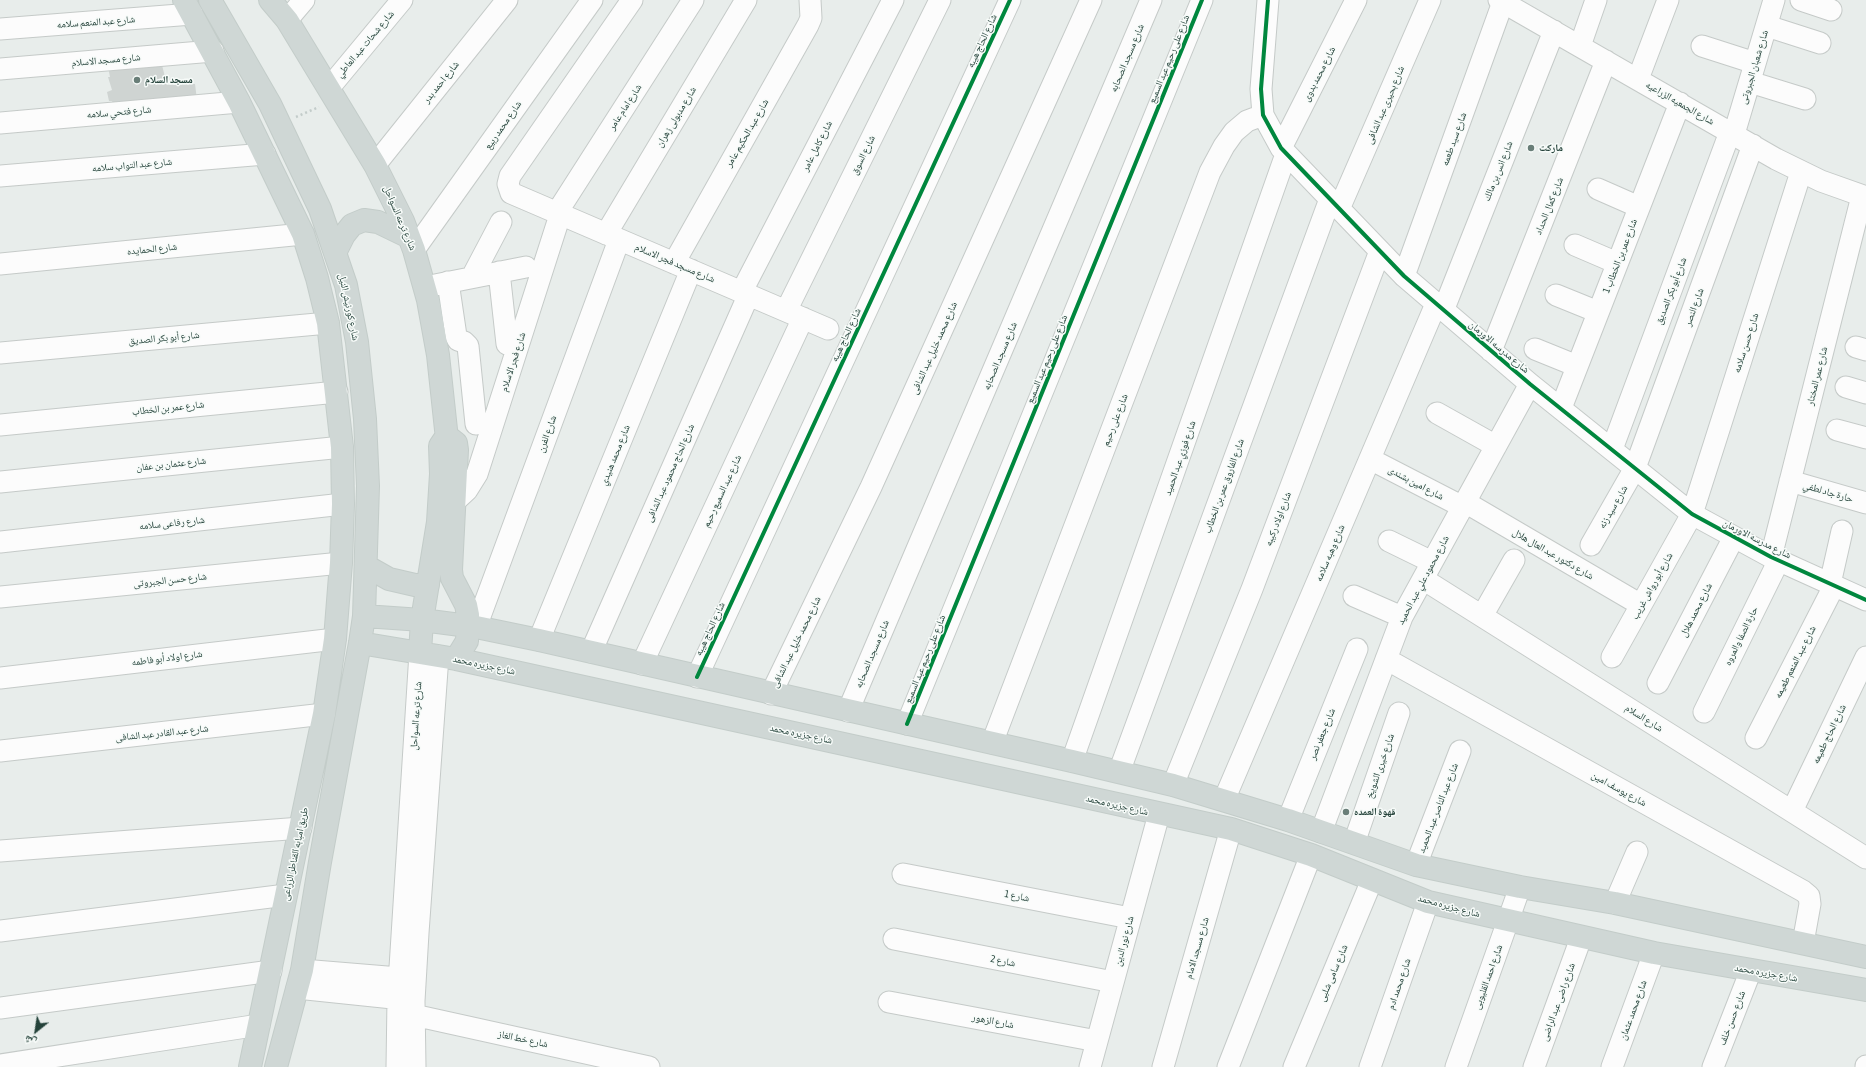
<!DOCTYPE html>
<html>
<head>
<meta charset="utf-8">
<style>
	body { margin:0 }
	#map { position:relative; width:1866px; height:1067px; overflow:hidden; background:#e8edeb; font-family:"Asap Condensed","Noto Naskh Arabic",sans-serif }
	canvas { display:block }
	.north { position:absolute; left:16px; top:1011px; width:40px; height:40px; -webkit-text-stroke:3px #f7fbf9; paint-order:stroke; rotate:210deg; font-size:11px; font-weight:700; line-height:16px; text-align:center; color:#24423a }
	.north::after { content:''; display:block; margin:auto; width:14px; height:18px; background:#24423a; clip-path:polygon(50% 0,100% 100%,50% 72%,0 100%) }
</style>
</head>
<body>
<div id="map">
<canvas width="1866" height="1067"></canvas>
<div class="north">ش</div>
</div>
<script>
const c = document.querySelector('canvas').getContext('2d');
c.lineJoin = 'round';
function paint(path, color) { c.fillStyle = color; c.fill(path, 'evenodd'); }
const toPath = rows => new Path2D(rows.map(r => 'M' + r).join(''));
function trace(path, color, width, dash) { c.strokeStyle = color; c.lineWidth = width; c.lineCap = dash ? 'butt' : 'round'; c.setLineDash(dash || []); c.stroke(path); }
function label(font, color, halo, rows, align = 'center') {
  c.font = font + ' "Asap Condensed","Noto Naskh Arabic",sans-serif'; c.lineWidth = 3; c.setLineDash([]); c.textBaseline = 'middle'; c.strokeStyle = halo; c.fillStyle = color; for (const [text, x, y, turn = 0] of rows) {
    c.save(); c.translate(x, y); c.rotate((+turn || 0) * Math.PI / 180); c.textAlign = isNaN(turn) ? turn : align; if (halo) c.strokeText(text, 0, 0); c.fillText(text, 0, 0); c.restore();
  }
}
const building = toPath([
	[161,61,167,85,195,84,197,100,114,106,112,101,109,101,107,92,112,90,108,77,110,77,108,67]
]);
const path = toPath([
	[296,117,319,107]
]);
const minor = toPath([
	[632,0,510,176,508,184,511,193,828,329],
	[1268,0,1261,89,1263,115,1281,148,1404,276,1530,384,1692,514,1771,557,1866,600],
	[1499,0,1776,159,1821,181,1866,197],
	[1801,0,1831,10],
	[287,20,304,0],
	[1767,26,1820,43],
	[0,29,192,14],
	[1580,46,1596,0],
	[1702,46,1755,63],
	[0,69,213,51],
	[1638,79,1668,0],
	[1750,82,1805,99],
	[329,88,402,0],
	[0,123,239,102],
	[1734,134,1774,0],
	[1281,148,1356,0],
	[375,165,507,0],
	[0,176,265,154],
	[1598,189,1639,207],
	[1339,209,1430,0],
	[556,214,693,0],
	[606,234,746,0],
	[1575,245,1617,263],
	[414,250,592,0],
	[674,263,808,25,811,18,810,0],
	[0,264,303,234],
	[499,272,507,344],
	[1404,276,1503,2],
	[472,277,501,222],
	[448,282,456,336,458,340,464,342,468,346,476,424],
	[435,285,526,267],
	[742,291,893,0],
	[1556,295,1598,312],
	[786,311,940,0],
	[1443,311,1554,31],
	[1856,347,1866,350],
	[1535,349,1577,366],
	[1491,351,1606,61],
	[0,353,328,323],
	[1846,387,1866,393],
	[1561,408,1680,103],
	[1437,413,1496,446],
	[0,425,337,392],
	[1837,430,1866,438],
	[1612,449,1730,132],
	[1370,459,1463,507],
	[1790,481,1866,503],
	[0,482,342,447],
	[454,502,467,490,477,474,560,215],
	[1465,502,1641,605],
	[1389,541,1432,562],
	[0,542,343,504],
	[1591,545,1635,468,1753,145],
	[1771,557,1862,196],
	[1423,579,1866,858],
	[1830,584,1842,531],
	[1354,596,1402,617],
	[0,597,341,563],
	[1482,616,1514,560],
	[476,627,619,240],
	[539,640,691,270],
	[591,652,749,294],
	[1612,657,1692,514,1801,172],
	[1386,659,1803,891,1809,896,1810,904,1803,943],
	[642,664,803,318],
	[697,677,1010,0],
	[0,678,335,639],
	[1658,683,1734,537],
	[771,694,871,487,1091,0],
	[848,711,1151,0],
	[1704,712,1779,560],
	[907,724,1202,0],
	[1756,738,1834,586],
	[992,743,1210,172,1224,146,1234,132,1247,121,1263,115],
	[0,751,324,714],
	[1072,761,1286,154],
	[1119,772,1330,199],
	[1173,785,1252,589,1380,251],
	[1224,800,1436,304],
	[1792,811,1866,657],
	[1288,820,1357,649],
	[1321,832,1402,617,1530,384],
	[1354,843,1399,713],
	[0,851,301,828],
	[1416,865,1460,751],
	[903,874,1130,918],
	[1615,903,1637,852],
	[0,931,286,895],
	[894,939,1113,982],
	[302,970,399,978],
	[297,988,412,1000],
	[889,1002,1097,1041],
	[0,1008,271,971],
	[400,1012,649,1067],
	[0,1065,259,1025],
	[397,1067,398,999,420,653],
	[415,1067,414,1001,418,933,438,656],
	[1090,1067,1159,814],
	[1163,1067,1231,829],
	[1228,1067,1311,855],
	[1294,1067,1372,880],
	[1370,1067,1428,902],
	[1456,1067,1520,887],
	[1534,1067,1581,938],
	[1612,1067,1654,953],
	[1713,1067,1751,970],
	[1866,1067,1866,1066]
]);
const major = toPath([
	[184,0,239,102,303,234,317,278,328,323,342,447,343,504,341,563,335,639,324,714,250,1067],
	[210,0,270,104,320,209,346,285,357,342,365,419,368,486,364,616,360,643,320,862,302,970,276,1067],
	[270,0,287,20,375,165,403,221,414,250,428,300,438,355,447,439],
	[335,253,344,235,352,225,364,220,378,222,409,237],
	[366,566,389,579,415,585,428,585],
	[364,616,422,620,476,627,539,640,1072,761,1173,785,1288,820,1416,865,1520,887,1615,903,1866,957],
	[360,643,456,659,1231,829,1311,855,1428,902,1654,953,1866,990],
	[420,653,422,620,438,522,441,474,440,446,444,440,451,439,456,443,457,450,451,570,452,578,466,605,468,615,467,641,456,659]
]);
const cycleway = toPath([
	[1268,0,1261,89,1263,115,1281,148,1404,276,1530,384,1692,514,1771,557,1866,600],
	[697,677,1010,0],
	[907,724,1202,0]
]);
const markers = [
	[137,80,4,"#697e78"],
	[1531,148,4,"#697e78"],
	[1346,812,4,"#697e78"]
];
const streetNames = [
	["شارع عبد المنعم سلامه",96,22,-4],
	["شارع الحاج هيبه",982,41,-65],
	["شارع شحات عبد العاطي",365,44,-50],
	["شارع مسجد الصحابه",1127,58,-67],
	["شارع على رحيم عبد السميع",1169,59,-68],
	["شارع مسجد الاسلام",106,60,-5],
	["شارع شعبان الجبروتى",1754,67,-73],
	["شارع محمد بدوى",1319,74,-63],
	["شارع احمد بدر",441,82,-51],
	["شارع الجمعيه الزراعيه",1680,103,30],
	["شارع بحيرى عبد الشافى",1385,105,-67],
	["شارع امام عامر",625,107,-57],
	["شارع فتحي سلامه",119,112,-5],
	["شارع مدبولى زهران",676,117,-59],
	["شارع محمد ربيع",503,125,-55],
	["شارع عبد الحكيم عامر",747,133,-60],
	["شارع سيد طعمه",1454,139,-70],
	["شارع كامل عامر",817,146,-63],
	["شارع السوق",863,155,-64],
	["شارع عبد التواب سلامه",132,165,-5],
	["شارع انس بن مالك",1498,171,-68],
	["شارع كمال الحداد",1549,206,-68],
	["شارع ترعه السواحل",400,218,67],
	["شارع الحمايده",152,249,-6],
	["شارع عمر بن الخطاب 1",1620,256,-69],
	["شارع مسجد فجر الاسلام",675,263,23],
	["شارع أبو بكر الصديق",1671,291,-69],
	["شارع كورنيش النيل",349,307,78],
	["شارع النصر",1694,307,-70],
	["شارع الحاج هيبه",846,335,-65],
	["شارع أبو بكر الصديق",164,338,-5],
	["شارع حسن سلامه",1746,343,-72],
	["شارع مدرسه الاورمان",1499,347,40],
	["شارع محمد خليل عبد الشافى",934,348,-66],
	["شارع مسجد الصحابه",1000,356,-67],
	["شارع على رحيم عبد السميع",1047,359,-68],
	["شارع فجر الاسلام",513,362,-72],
	["شارع عمر المختار",1817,376,-76],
	["شارع عمر بن الخطاب",168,408,-6],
	["شارع على رحيم",1115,420,-69],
	["شارع الفرن",547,434,-70],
	["شارع محمد هنيدي",615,455,-68],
	["شارع فوزي عبد الحميد",1180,458,-71],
	["شارع عثمان بن عفان",171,464,-6],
	["شارع الحاج محمود عبد الشافى",670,473,-66],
	["شارع امين بشندى",1416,483,28],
	["شارع الفاروق عمر بن الخطاب",1224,486,-70],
	["شارع عبد السميع رحيم",722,491,-65],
	["حارة جاد لطفي",1828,492,16],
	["شارع سيد زنه",1613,507,-60],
	["شارع اولاد ركيبه",1278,519,-69],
	["شارع رفاعى سلامه",172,523,-6],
	["شارع مدرسه الاورمان",1757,539,27],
	["شارع وهبه سلامه",1330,553,-67],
	["شارع دكتور عبد العال هلال",1553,554,30],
	["شارع حسن الجبروتى",170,580,-6],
	["شارع محمود علي عبد الحميد",1423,580,-62],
	["شارع أبو رواش غريب",1652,586,-61],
	["شارع محمد هلال",1696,610,-63],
	["شارع الحاج هيبه",710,629,-65],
	["حارة الصفا والمروه",1741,636,-64],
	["شارع محمد خليل عبد الشافى",796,642,-64],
	["شارع مسجد الصحابه",872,654,-67],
	["شارع اولاد أبو فاطمه",167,658,-7],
	["شارع على رحيم عبد السميع",925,659,-68],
	["شارع عبد المنعم طعيمه",1795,662,-63],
	["شارع جزيره محمد",484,665,12],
	["شارع ترعه السواحل",416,716,-86],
	["شارع السلام",1644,718,32],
	["شارع عبد القادر عبد الشافى",162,733,-6],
	["شارع جزيره محمد",801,734,12],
	["شارع جعفر نصر",1322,734,-68],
	["شارع الحاج طعيمه",1829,734,-64],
	["شارع خيرى الشويخ",1380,766,-71],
	["شارع يوسف امين",1619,789,29],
	["شارع جزيره محمد",1117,805,13],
	["شارع عبد الناصر عبد الحميد",1438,808,-69],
	["طريق امبابه القناطر الزراعى",295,854,-78],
	["شارع 1",1017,896,11],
	["شارع جزيره محمد",1449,906,15],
	["شارع نور الدين",1124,941,-75],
	["شارع مسجد الامام",1197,948,-74],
	["شارع 2",1003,961,11],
	["شارع سامى شلبى",1333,973,-67],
	["شارع جزيره محمد",1766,973,10],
	["شارع احمد القليوبى",1488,977,-70],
	["شارع محمد ادم",1399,984,-71],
	["شارع راضى عبد الراضى",1558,1002,-70],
	["شارع محمد عثمان",1633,1010,-70],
	["شارع حسن خلف",1732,1018,-69],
	["شارع الزهور",993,1021,11],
	["شارع خط الغاز",523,1039,12]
];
const poiNames = [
	["مسجد السلام",145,80],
	["ماركت",1539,148],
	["قهوة العمده",1354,812]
];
paint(building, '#cfd4d2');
trace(minor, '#c5cac8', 23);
trace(major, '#c3ccc9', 24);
trace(path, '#c3ccca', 2.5, [2, 3]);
trace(minor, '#fcfcfc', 21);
trace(major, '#cfd7d5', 22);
trace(cycleway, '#00873e', 4);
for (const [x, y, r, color] of markers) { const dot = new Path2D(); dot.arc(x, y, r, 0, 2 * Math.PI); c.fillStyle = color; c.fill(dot); trace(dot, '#f7fbf9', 1.5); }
label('10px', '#24423a', '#f7fbf9', streetNames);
label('bold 10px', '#24423a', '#f7fbf9', poiNames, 'left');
</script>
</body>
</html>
